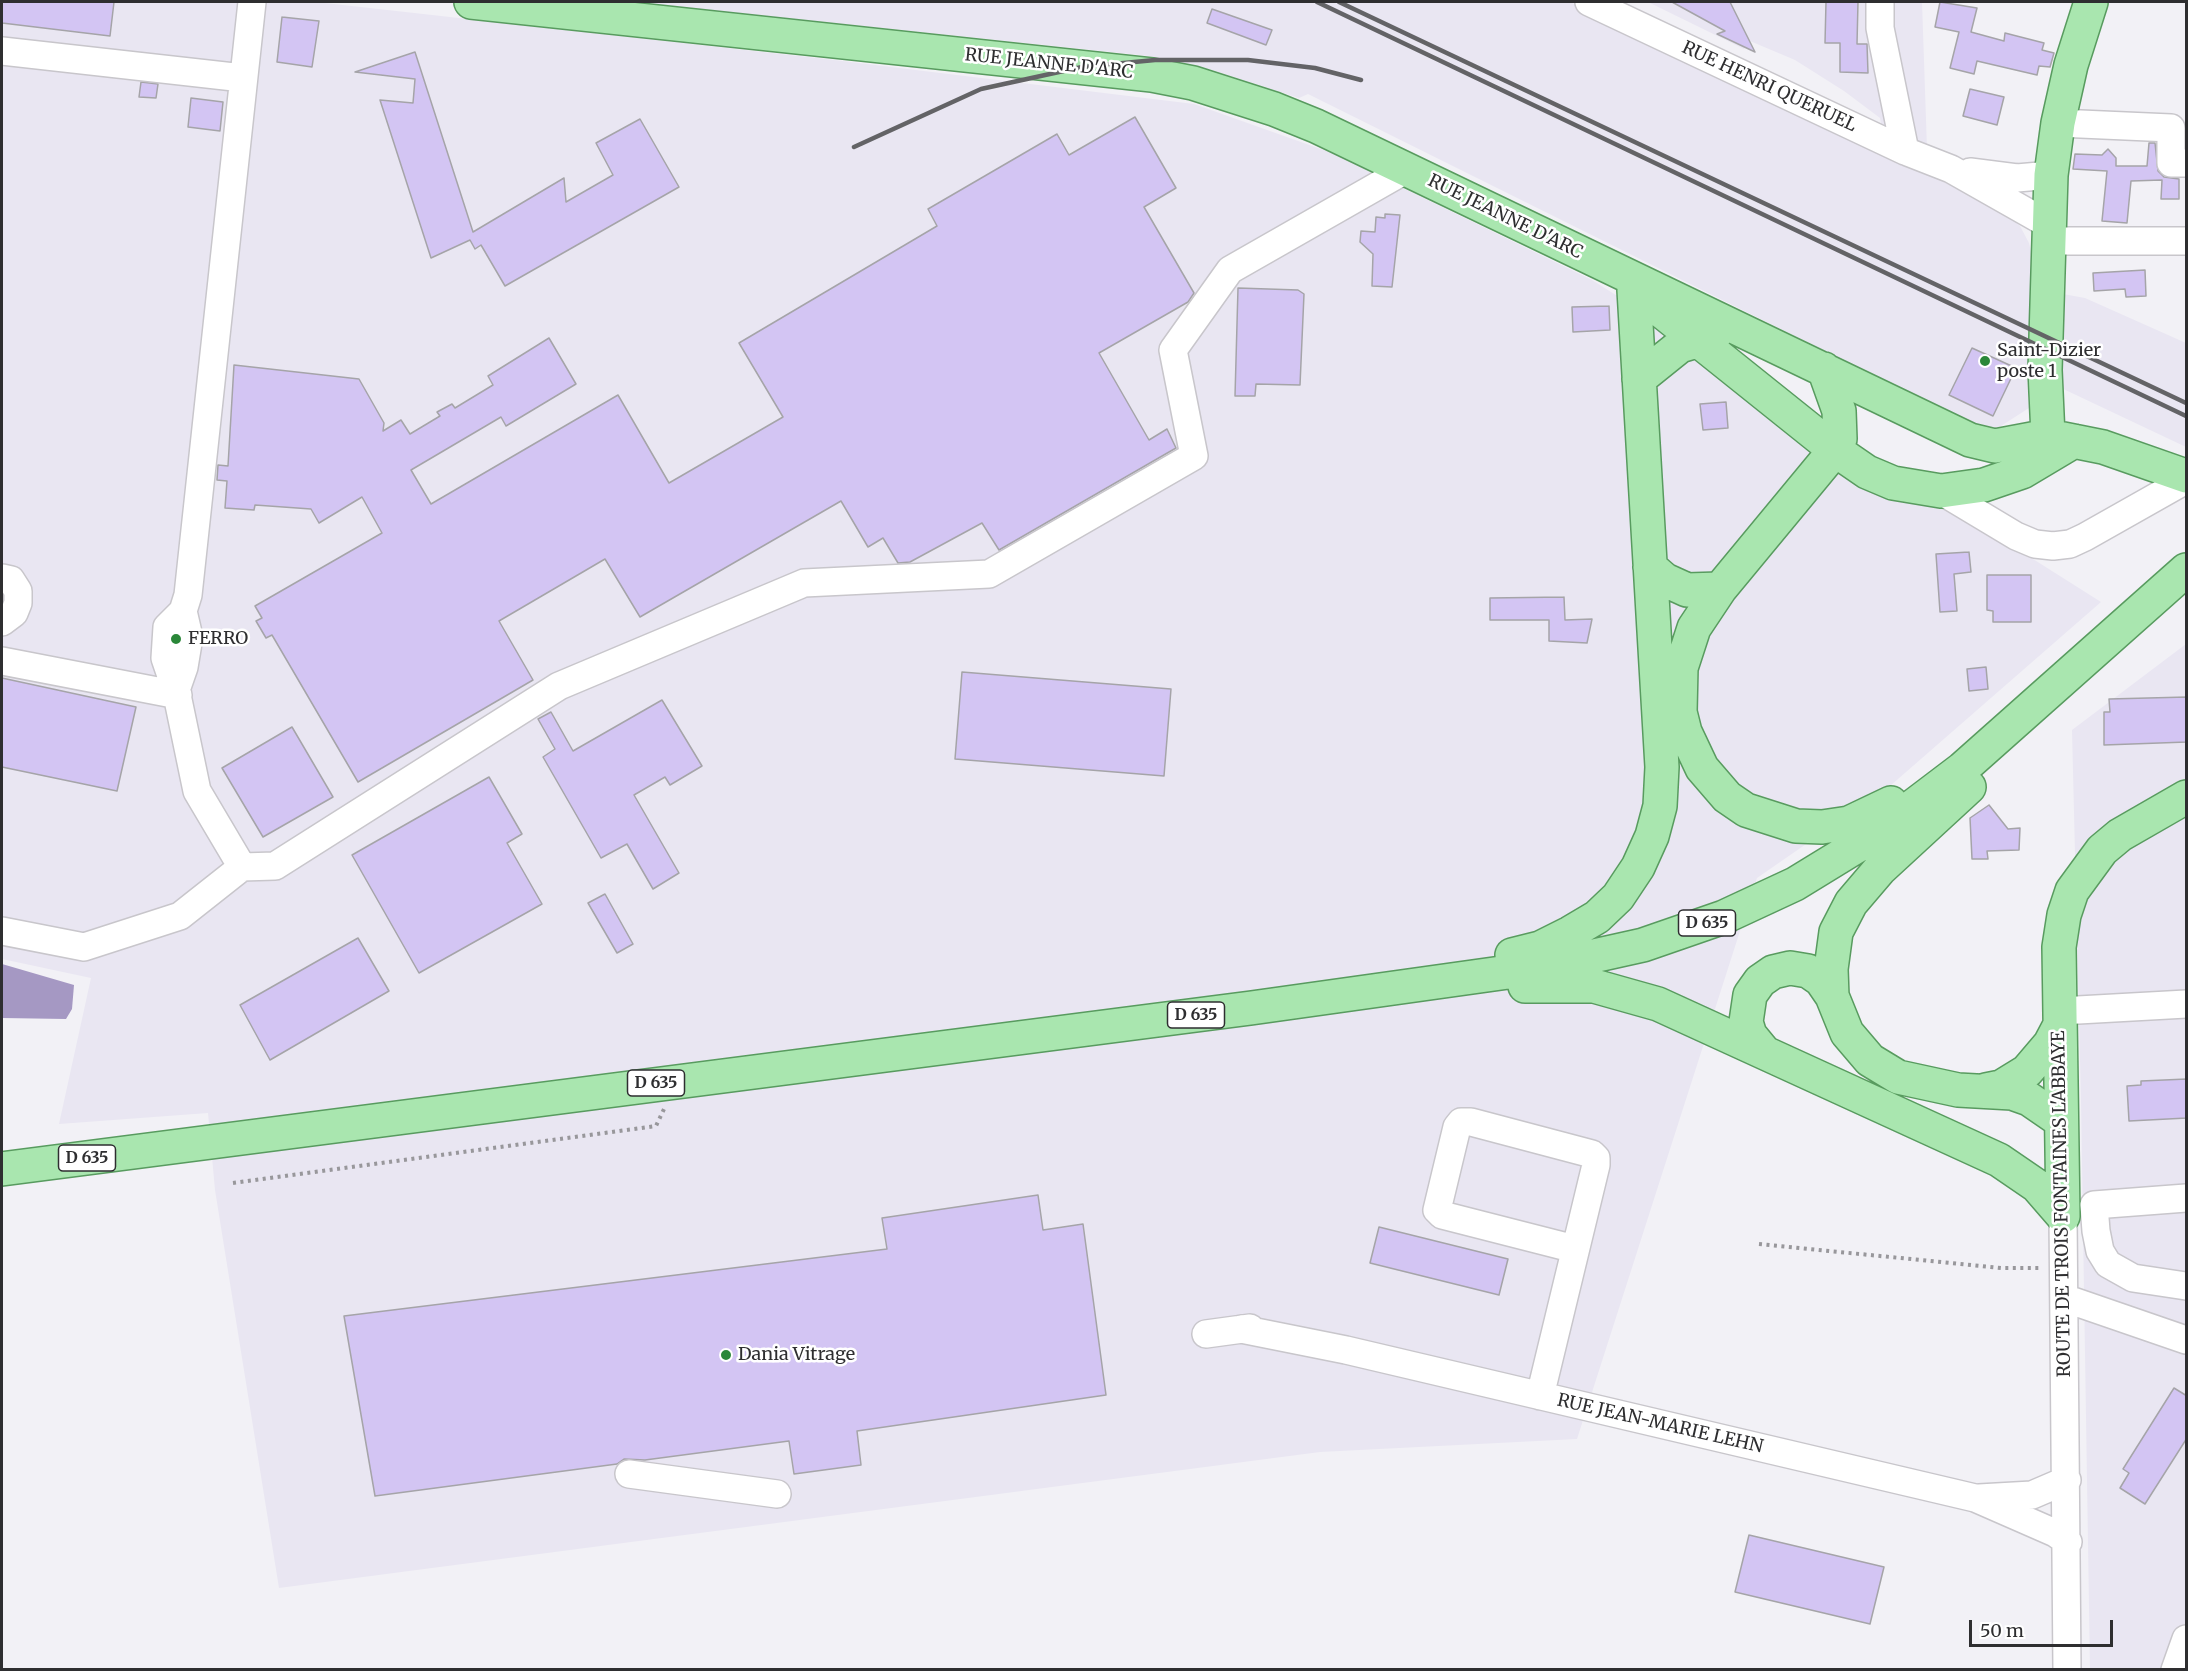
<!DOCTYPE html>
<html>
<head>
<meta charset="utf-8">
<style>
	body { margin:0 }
	#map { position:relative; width:2188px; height:1671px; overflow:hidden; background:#f2f1f6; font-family:Merriweather,serif }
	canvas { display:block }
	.frame { position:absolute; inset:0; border:3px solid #2e2e30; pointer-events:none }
	.scale { position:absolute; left:1969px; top:1620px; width:144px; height:27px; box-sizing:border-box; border:3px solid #2e2e30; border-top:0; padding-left:8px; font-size:18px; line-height:21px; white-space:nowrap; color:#2e2e30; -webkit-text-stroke:4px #fff; paint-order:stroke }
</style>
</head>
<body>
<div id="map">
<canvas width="2188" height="1671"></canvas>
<div class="frame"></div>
<div class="scale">50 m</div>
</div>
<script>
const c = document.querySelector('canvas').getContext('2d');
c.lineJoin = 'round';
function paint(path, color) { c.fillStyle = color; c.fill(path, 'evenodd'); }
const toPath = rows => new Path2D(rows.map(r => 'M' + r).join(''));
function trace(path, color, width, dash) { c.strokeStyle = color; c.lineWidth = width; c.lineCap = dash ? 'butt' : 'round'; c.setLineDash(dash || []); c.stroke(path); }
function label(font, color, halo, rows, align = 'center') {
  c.font = font + ' Merriweather,serif'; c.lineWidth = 5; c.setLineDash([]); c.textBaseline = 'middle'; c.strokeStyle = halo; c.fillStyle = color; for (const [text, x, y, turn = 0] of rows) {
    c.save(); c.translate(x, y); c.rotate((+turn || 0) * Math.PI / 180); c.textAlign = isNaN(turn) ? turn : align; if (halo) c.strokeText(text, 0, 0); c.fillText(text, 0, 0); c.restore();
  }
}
const built = toPath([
	[2,2,316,2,834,60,1194,104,1329,152,1592,280,2101,602,1890,786,1757,878,1577,1439,1320,1452,279,1588,215,1190,208,1113,59,1124,91,978,2,959],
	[634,2,1570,2,2004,211,2020,226,2029,243,2033,260,2052,292,2085,298,2186,343,2186,447,2057,386,2026,367,2029,408,1990,433,1308,94,1299,98,1212,70,1149,56],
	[1648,2,1922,2,1927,149,1882,130,1880,118,1844,91,1795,60,1750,41,1744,49],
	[2186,644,2186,1669,2090,1669,2081,1101,2072,730]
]);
const water = toPath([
	[2,964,74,985,72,1009,66,1019,2,1018]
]);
const building = toPath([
	[2,2,114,2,110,36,2,23,2,2],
	[1672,2,1730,2,1755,52,1717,34,1725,31,1672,2],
	[1826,2,1858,2,1857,44,1867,44,1868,73,1840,72,1840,43,1825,43,1826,2],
	[1940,2,1977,8,1971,32,2004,41,2005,33,2044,43,2042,50,2054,53,2050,67,2039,66,2037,75,1977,61,1974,74,1950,68,1959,32,1935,27,1940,2],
	[1212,9,1272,30,1266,45,1207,23,1212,9],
	[282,17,319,21,312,67,277,62,282,17],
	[415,52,473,232,564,178,566,202,613,175,596,143,640,119,679,187,505,286,481,245,475,249,470,240,431,258,380,100,413,103,415,79,355,72,415,52],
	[141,82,158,84,156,98,139,97,141,82],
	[1970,89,2004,97,1997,125,1963,116,1970,89],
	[191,98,223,102,220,131,188,127,191,98],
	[1135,117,1176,188,1144,207,1194,293,1188,302,1099,353,1149,440,1167,429,1176,448,999,550,982,523,910,562,898,563,883,538,868,547,841,501,640,617,605,559,499,621,533,680,358,782,272,635,266,638,256,621,262,618,255,606,382,533,362,497,319,523,311,509,255,505,254,510,225,508,227,481,217,480,218,465,228,466,234,365,359,379,384,423,383,431,401,420,410,434,440,416,437,412,452,404,455,408,493,385,488,376,549,338,576,384,506,426,501,417,411,470,431,504,618,395,669,483,783,417,739,343,937,226,928,209,1057,134,1069,155,1135,117],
	[2149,143,2155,143,2158,171,2164,177,2179,179,2179,199,2161,199,2162,180,2131,181,2127,223,2102,221,2107,171,2073,169,2075,154,2102,155,2108,149,2116,158,2116,166,2147,166,2149,143],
	[1385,214,1400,215,1392,287,1372,286,1373,254,1360,242,1361,231,1375,232,1376,217,1385,218,1385,214],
	[2145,270,2146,296,2126,297,2125,289,2094,291,2093,273,2145,270],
	[1238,288,1298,290,1304,294,1300,385,1256,384,1255,396,1235,396,1238,288],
	[1609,306,1610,330,1573,332,1572,307,1609,306],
	[1972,348,2016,368,1993,416,1949,395,1972,348],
	[1726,402,1728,428,1703,430,1700,404,1726,402],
	[1969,552,1971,572,1954,574,1957,611,1940,612,1936,554,1969,552],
	[1987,575,2031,575,2031,622,1993,622,1993,611,1987,610,1987,575],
	[1564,597,1565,620,1592,619,1587,643,1549,641,1549,620,1490,620,1490,598,1564,597],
	[1986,667,1988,689,1969,691,1967,669,1986,667],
	[962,672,1171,689,1164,776,955,759,962,672],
	[2,678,136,707,117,791,2,767,2,678],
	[2187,697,2187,742,2104,745,2104,712,2110,712,2109,699,2187,697],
	[662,700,702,766,670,785,665,777,634,795,679,873,653,889,627,844,601,858,543,757,555,749,538,719,551,712,573,751,662,700],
	[292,727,333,797,263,837,222,768,292,727],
	[489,777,522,834,507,843,542,904,419,973,352,855,489,777],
	[1989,805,2008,829,2020,828,2019,850,1987,851,1988,859,1972,859,1970,818,1989,805],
	[605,894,633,944,617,953,588,903,605,894],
	[358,938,389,991,270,1060,240,1005,358,938],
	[2187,1079,2187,1118,2129,1121,2127,1086,2141,1085,2141,1081,2187,1079],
	[1038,1195,1043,1230,1083,1224,1106,1395,857,1431,861,1465,794,1474,789,1441,645,1460,624,1459,617,1464,375,1496,344,1316,887,1249,882,1218,1038,1195],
	[1379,1227,1508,1259,1499,1295,1370,1263,1379,1227],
	[2174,1388,2187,1396,2187,1438,2145,1504,2120,1488,2129,1473,2123,1469,2174,1388],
	[1749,1535,1884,1567,1870,1624,1735,1592,1749,1535]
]);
const path = toPath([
	[233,1183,656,1126,664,1109],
	[1759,1244,2001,1268,2042,1268]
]);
const minor = toPath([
	[1589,2,1905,151,1951,169,2048,224],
	[1880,2,1880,28,1905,151],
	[2,51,243,78],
	[2058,123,2171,128,2171,163,2186,163],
	[1970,172,2017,178,2051,175],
	[2047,241,2186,241],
	[1941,491,2016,536,2035,544,2053,546,2070,544,2085,537,2186,480],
	[2,578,11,580,18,591,18,603,14,613,2,622],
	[183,611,189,637,184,667,176,690,165,658,167,627,183,611,188,595,252,2],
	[2,661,178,695],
	[242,867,275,866,559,686,804,583,989,574,1194,456,1173,350,1230,270,1407,169],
	[2,931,84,947,180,916,242,867,197,791,176,690],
	[2060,1011,2186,1004],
	[2186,1198,2094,1205,2096,1231,2100,1251,2108,1264,2133,1278,2186,1286],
	[2063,1216,2067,1670],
	[2064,1298,2186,1340],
	[1241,1329,1346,1350,1975,1498,2055,1533,2068,1542],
	[1206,1334,1250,1328],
	[1540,1396,1596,1165,1596,1158,1592,1154,1471,1122,1461,1122,1457,1127,1437,1210,1442,1215,1575,1249],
	[629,1474,777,1494],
	[1979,1498,2032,1495,2067,1480],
	[2175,1670,2186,1639]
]);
const major = toPath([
	[471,2,1152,75,1193,83,1274,109,1316,126,1970,440,1995,446,2048,436,2103,447,2186,476],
	[1644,297,1835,450,1867,472,1893,483,1941,491,1984,485,2022,472,2074,441],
	[1824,369,1839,411,1840,439,1835,450,1720,589,1694,628,1681,668,1680,712,1685,732,1702,768,1727,797,1746,810,1796,826,1822,827,1849,823,1891,803],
	[1639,379,1680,346,1714,336],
	[2048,436,2045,370,2051,175,2058,123,2071,65,2091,2],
	[1650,567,1665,580,1687,590,1720,589],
	[1969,787,1880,869,1851,903,1836,932,1831,969,1832,996,1847,1033,1870,1060,1898,1077,1958,1090,2012,1093,2029,1099,2061,1121],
	[1512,955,1540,948,1570,933,1597,917,1618,897,1638,867,1652,836,1660,806,1662,767,1634,290],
	[1525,986,1594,986,1658,1004,1999,1160,2037,1186,2063,1216],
	[1764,1052,1750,1035,1746,1022,1750,995,1760,981,1773,972,1790,968,1808,971,1821,980,1832,996],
	[1986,1090,2001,1087,2027,1071,2050,1044,2060,1025],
	[2,1169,1251,1008,1544,967,1643,945,1724,917,1795,884,1875,835,1962,769,2186,570],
	[2063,1216,2059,947,2064,915,2072,891,2102,850,2120,835,2186,797]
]);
const rail = toPath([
	[1317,2,2186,416],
	[1339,2,2186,403],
	[854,147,981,89,1082,67,1155,60,1248,60,1315,68,1361,80]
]);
const markers = [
	[1985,361,6,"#2a8739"],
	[176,639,6,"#2a8739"],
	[726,1355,6,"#2a8739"]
];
const shields = [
	[1707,923,57],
	[1196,1015,57],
	[656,1083,57],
	[87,1158,57]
];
const shieldNames = [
	["D 635",1707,923],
	["D 635",1196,1015],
	["D 635",656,1083],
	["D 635",87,1158]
];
const streetNames = [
	["RUE JEANNE D'ARC",1049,64,6],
	["RUE HENRI QUERUEL",1769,87,25],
	["RUE JEANNE D'ARC",1505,217,26],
	["ROUTE DE TROIS FONTAINES L'ABBAYE",2062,1204,-91],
	["RUE JEAN-MARIE LEHN",1660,1424,13]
];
const poiNames = [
	["Saint-Dizier",1997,351],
	["poste 1",1997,372],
	["FERRO",188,639],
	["Dania Vitrage",738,1355]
];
paint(built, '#e9e6f2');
paint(water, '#a598c3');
paint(building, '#d3c5f3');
trace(building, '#a5a4a8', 1.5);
trace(minor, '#c8c6cb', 30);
trace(major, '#589b5f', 36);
trace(path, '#98979b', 4, [3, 4.5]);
trace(minor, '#fff', 27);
trace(major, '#a9e6af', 33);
trace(rail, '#636366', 4.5);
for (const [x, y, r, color] of markers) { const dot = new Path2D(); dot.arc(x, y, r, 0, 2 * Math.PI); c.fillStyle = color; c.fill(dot); trace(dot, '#fff', 2); }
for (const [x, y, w] of shields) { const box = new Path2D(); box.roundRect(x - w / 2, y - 13, w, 26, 4.5); c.fillStyle = '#fff'; c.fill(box); trace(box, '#2e2e30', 1.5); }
label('bold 16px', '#2e2e30', null, shieldNames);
label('18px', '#2e2e30', '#fff', streetNames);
label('18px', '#2e2e30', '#fff', poiNames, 'left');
</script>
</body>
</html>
